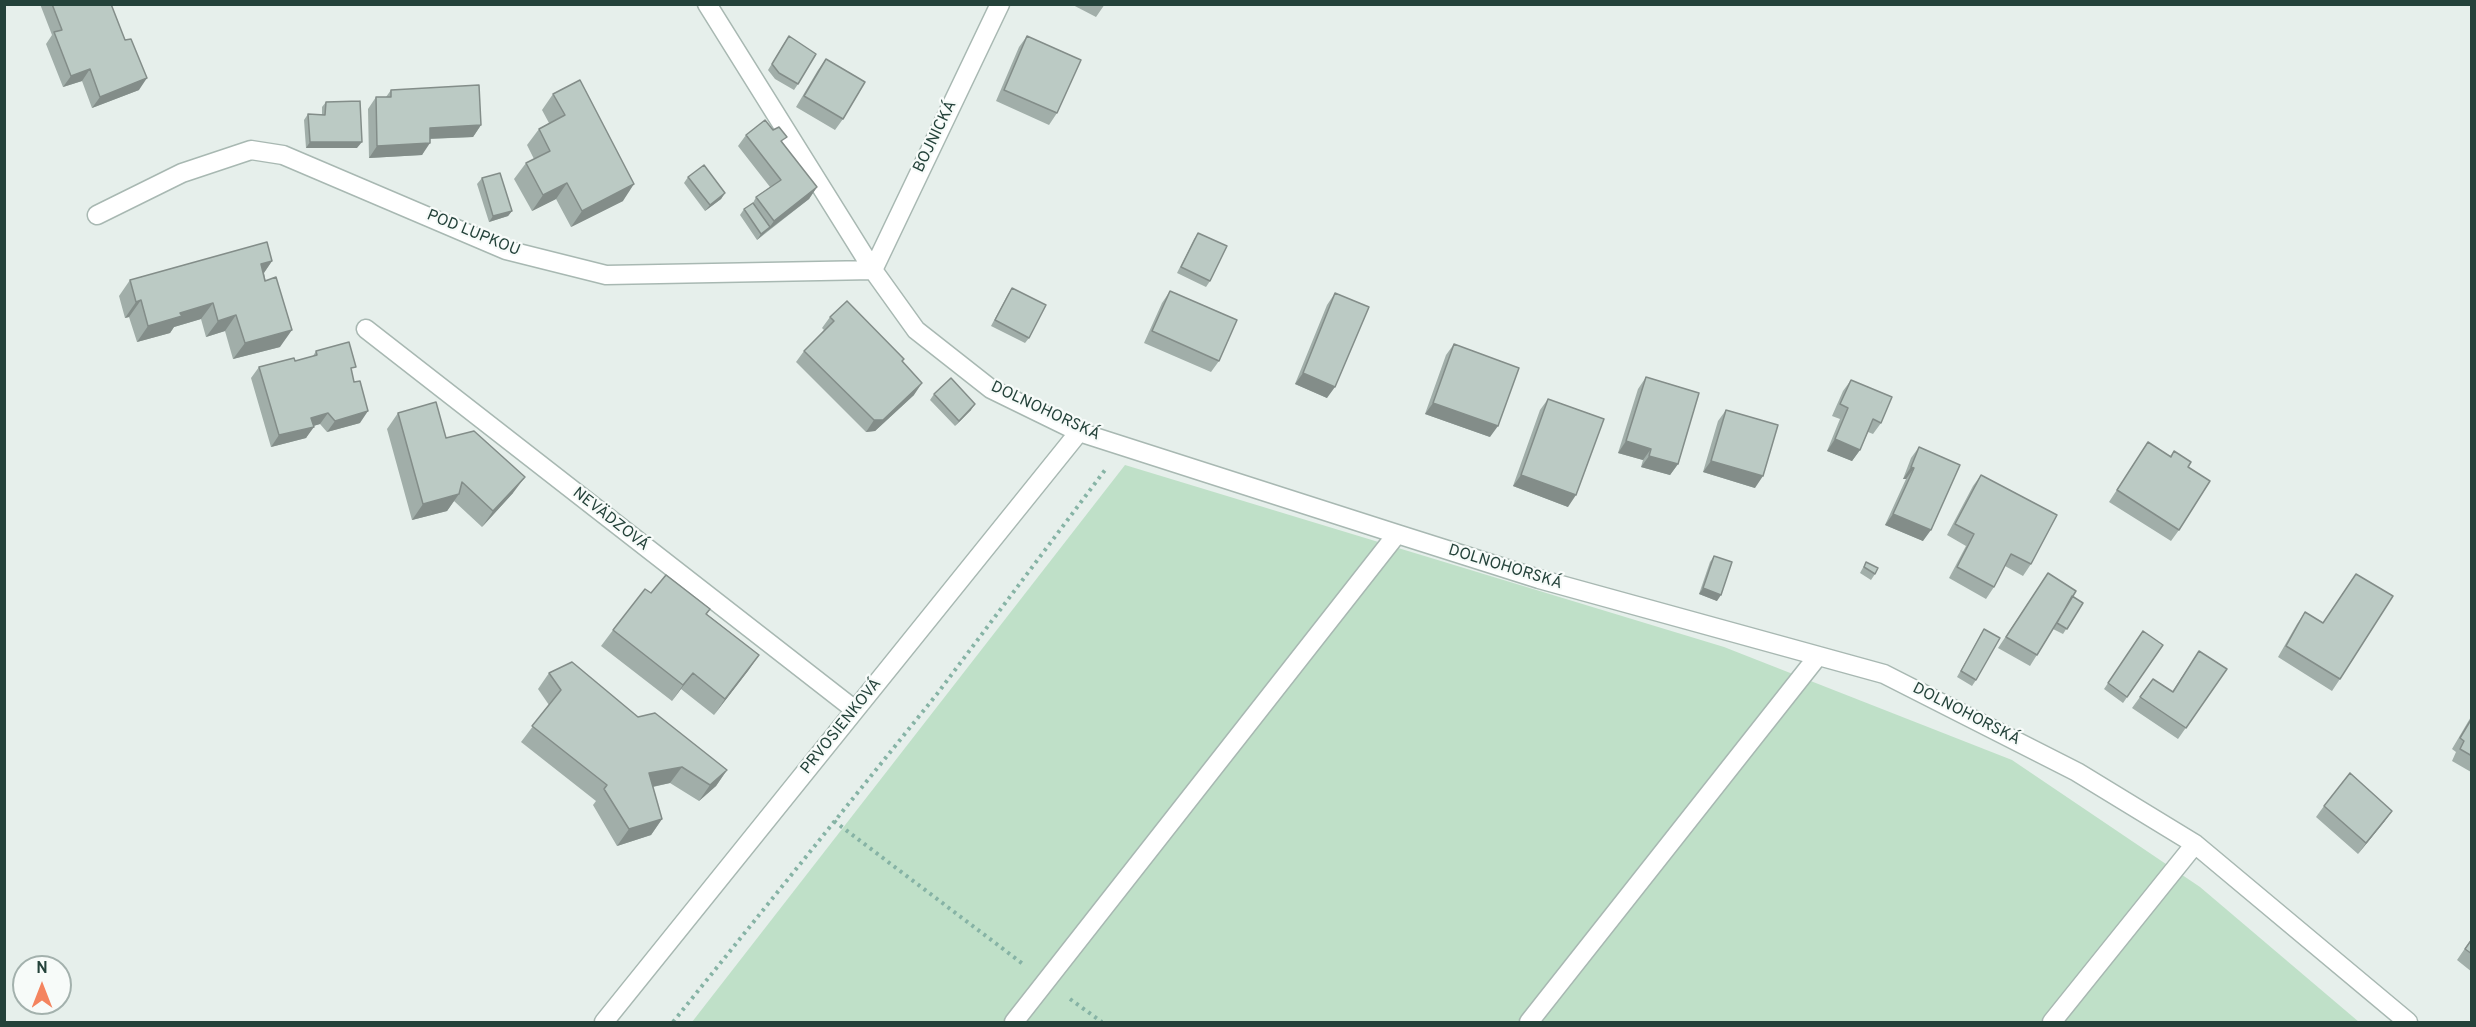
<!DOCTYPE html>
<html>
<head>
<meta charset="utf-8">
<style>
	body { margin:0 }
	#map { position:relative; width:2476px; height:1027px; overflow:hidden; background:#e6efeb; font-family:Overpass,sans-serif }
	canvas { display:block }
	.frame { position:absolute; inset:0; border:6px solid #24423a; pointer-events:none }
	.north { position:absolute; left:12px; top:955px; width:60px; height:60px; box-sizing:border-box; background:#f7fbf9; border:2px solid #a3b1ad; border-radius:50%; rotate:0deg; font-size:16px; font-weight:700; line-height:24px; text-align:center; color:#24423a }
	.north::after { content:''; display:block; margin:auto; width:21px; height:27px; background:#f4845f; clip-path:polygon(50% 0,100% 100%,50% 72%,0 100%) }
</style>
</head>
<body>
<div id="map">
<canvas width="2476" height="1027"></canvas>
<div class="frame"></div>
<div class="north">N</div>
</div>
<script>
const c = document.querySelector('canvas').getContext('2d');
c.lineJoin = 'round';
function paint(path, color) { c.fillStyle = color; c.fill(path, 'evenodd'); }
const toPath = rows => new Path2D(rows.map(r => 'M' + r).join(''));
function trace(path, color, width, dash) { c.strokeStyle = color; c.lineWidth = width; c.lineCap = dash ? 'butt' : 'round'; c.setLineDash(dash || []); c.stroke(path); }
function label(font, color, halo, rows, align = 'center') {
  c.font = font + ' Overpass,sans-serif'; c.lineWidth = 4.5; c.setLineDash([]); c.textBaseline = 'middle'; c.strokeStyle = halo; c.fillStyle = color; for (const [text, x, y, turn = 0] of rows) {
    c.save(); c.translate(x, y); c.rotate((+turn || 0) * Math.PI / 180); c.textAlign = isNaN(turn) ? turn : align; if (halo) c.strokeText(text, 0, 0); c.fillText(text, 0, 0); c.restore();
  }
}
const green = toPath([
	[1125,465,1724,647,2012,760,2200,887,2359,1022,692,1022]
]);
const path = toPath([
	[834,821,1023,964],
	[1070,999,1102,1022],
	[673,1022,937,694,1105,470]
]);
const minor = toPath([
	[707,4,873,270,916,330,991,389,1079,432,1397,534,1539,579,1884,674,2077,772,2195,844,2408,1022],
	[97,215,182,173,251,150,283,155,506,250,606,275,873,270,1000,4],
	[366,329,855,710],
	[604,1022,1079,432],
	[1014,1022,1397,534],
	[1529,1022,1818,656],
	[2052,1022,2195,844]
]);
const wall = toPath([
	[40,4,111,4,139,90,92,108,82,81,63,87,46,44,52,35],
	[1071,4,1105,4,1096,17],
	[1027,36,1057,113,1049,125,996,101,1019,47],
	[785,42,798,84,794,90,775,79,768,70],
	[826,59,843,119,835,130,796,107,818,70],
	[391,90,481,125,473,137,430,139,422,155,369,158,368,109,376,97,386,97],
	[553,94,623,201,571,227,556,199,532,211,514,179,526,163,534,159,527,145,539,129,549,123,542,110],
	[326,102,357,148,306,148,304,120,308,114,322,115,322,107],
	[746,135,783,144,817,187,809,199,757,240,740,215,744,209,753,203,756,197,770,187,738,146],
	[688,177,725,193,721,199,705,211,684,183],
	[482,178,512,211,508,216,489,222,477,184],
	[1198,233,1210,281,1206,287,1177,273,1194,239],
	[272,261,264,273,280,347,233,359,225,331,206,337,201,319,174,327,170,333,137,342,129,317,125,318,119,296,130,280],
	[1012,288,1029,338,1025,343,991,326,1008,294],
	[1170,291,1219,361,1211,372,1144,343,1162,303],
	[1335,293,1327,398,1295,384,1327,305],
	[830,317,902,362,914,395,875,431,866,432,796,362,804,351,824,330,822,328],
	[1454,344,1490,437,1425,414,1446,355],
	[316,351,352,373,360,423,327,432,320,424,313,426,306,438,271,447,251,378,259,367,295,361,313,356],
	[1646,377,1678,464,1670,475,1641,467,1643,460,1618,453,1638,389],
	[1851,380,1881,423,1873,434,1868,432,1860,450,1852,461,1827,451,1840,419,1832,416,1843,391],
	[934,394,971,410,955,426,930,400],
	[1548,399,1568,507,1513,486,1540,410],
	[1726,410,1755,488,1703,472,1718,421],
	[398,413,446,438,513,493,482,527,454,501,447,511,412,520,387,429],
	[2148,442,2170,456,2174,451,2188,467,2179,530,2171,541,2109,502],
	[1919,447,1923,541,1885,525,1906,479,1903,479,1911,458],
	[1981,475,2031,564,2023,576,2005,566,1994,587,1986,599,1949,578,1966,546,1947,535,1973,486],
	[1714,556,1717,601,1699,594,1710,562],
	[1866,562,1875,574,1871,580,1860,573],
	[2048,573,2072,596,2083,603,2063,634,2053,629,2030,666,1998,648],
	[651,593,707,614,759,655,714,715,681,689,672,701,601,646,613,630],
	[2305,612,2322,623,2340,679,2332,691,2278,657,2297,624],
	[1984,629,1976,680,1972,686,1957,677],
	[2143,631,2163,645,2123,703,2104,689],
	[2199,651,2227,669,2178,739,2132,708,2153,679,2172,692],
	[549,673,638,717,727,770,716,786,699,801,670,783,653,787,662,819,651,835,617,846,593,805,596,801,521,742,549,705,538,689],
	[2472,715,2472,772,2471,772,2452,761,2456,752,2452,749],
	[2324,806,2392,811,2384,822,2358,854,2316,817],
	[2472,938,2472,972,2457,960]
]);
const shadedWall = toPath([
	[90,69,82,81,63,87,71,76],
	[147,78,139,90,92,108,100,97],
	[481,125,473,137,422,139,430,128],
	[310,142,362,142,357,148,306,148],
	[430,143,422,155,369,158,377,146],
	[567,183,556,199,532,211,543,195],
	[634,184,623,201,571,227,582,211],
	[817,187,809,199,766,232,774,221],
	[725,193,721,199,705,211,710,205],
	[512,211,508,216,489,222,493,216],
	[770,227,766,232,757,240,761,234],
	[272,261,261,277,261,264],
	[141,300,129,317,125,318,136,302],
	[213,303,201,319,174,327,170,333,137,342,148,326,180,313],
	[236,315,225,331,206,337,218,321],
	[292,330,280,347,233,359,245,343],
	[1303,373,1335,387,1327,398,1295,384],
	[922,383,914,395,875,431,866,432,874,420],
	[1433,403,1498,426,1490,437,1425,414],
	[975,404,971,410,955,426,959,421],
	[368,411,360,423,327,432,335,421],
	[328,413,320,424,303,429,311,418],
	[314,427,306,438,271,447,279,435],
	[1835,439,1860,450,1852,461,1827,451],
	[1626,441,1651,449,1643,460,1618,453],
	[1649,456,1678,464,1670,475,1641,467],
	[1711,461,1763,476,1755,488,1703,472],
	[1911,467,1914,468,1906,479,1903,479],
	[1521,475,1576,495,1568,507,1513,486],
	[525,477,513,493,482,527,493,511],
	[459,494,447,511,412,520,423,504],
	[1893,514,1931,530,1923,541,1885,525],
	[1703,588,1721,595,1717,601,1699,594],
	[759,655,748,671,714,715,725,699],
	[693,673,672,701,683,685],
	[682,767,670,783,637,790,649,773],
	[727,770,716,786,699,801,710,785],
	[2392,811,2384,822,2358,854,2366,843],
	[662,819,651,835,617,846,629,829]
]);
const building = toPath([
	[52,4,111,4,125,40,131,39,147,78,100,97,90,69,71,76,54,32,62,30,52,4],
	[789,36,816,54,798,84,779,73,772,64,789,36],
	[1027,36,1081,60,1057,113,1004,90,1027,36],
	[826,59,865,82,843,119,804,96,826,59],
	[580,80,634,184,582,211,567,183,543,195,526,163,550,151,539,129,565,115,553,94,580,80],
	[479,85,481,125,430,128,430,143,377,146,376,97,391,97,391,90,479,85],
	[360,101,362,142,310,142,308,114,325,115,326,102,360,101],
	[765,120,773,130,779,127,787,137,781,141,817,187,774,221,756,197,781,180,746,135,765,120],
	[704,165,725,193,710,205,688,177,704,165],
	[500,173,512,211,493,216,482,178,500,173],
	[753,203,770,227,761,234,744,209,753,203],
	[1198,233,1227,246,1210,281,1181,267,1198,233],
	[267,242,272,261,261,264,265,281,276,277,292,330,245,343,236,315,218,321,213,303,180,313,182,316,148,326,141,300,136,302,130,280,267,242],
	[1012,288,1046,305,1029,338,995,320,1012,288],
	[1170,291,1237,320,1219,361,1152,331,1170,291],
	[1335,293,1369,307,1335,387,1303,373,1335,293],
	[847,301,904,359,902,361,922,383,883,420,874,420,804,351,834,321,830,317,847,301],
	[349,342,356,367,351,368,354,382,360,381,368,411,335,421,328,413,311,418,314,427,279,435,259,367,294,358,295,361,317,355,316,351,349,342],
	[1454,344,1519,368,1498,426,1433,403,1454,344],
	[1646,377,1699,393,1678,464,1649,456,1651,449,1626,441,1646,377],
	[951,378,975,404,959,421,934,394,951,378],
	[1851,380,1892,397,1881,423,1873,419,1860,450,1835,439,1848,408,1840,404,1851,380],
	[1548,399,1604,419,1576,495,1521,475,1548,399],
	[436,402,446,438,474,431,525,477,493,511,462,482,459,494,423,504,398,413,436,402],
	[1726,410,1778,425,1763,476,1711,461,1726,410],
	[2148,442,2171,457,2174,451,2191,462,2188,467,2210,481,2179,530,2117,490,2148,442],
	[1919,447,1960,465,1931,530,1893,514,1914,468,1911,467,1919,447],
	[1981,475,2057,515,2031,564,2011,554,1994,587,1957,567,1974,534,1955,524,1981,475],
	[1714,556,1732,562,1721,595,1703,588,1714,556],
	[1866,562,1878,568,1875,574,1864,567,1866,562],
	[2048,573,2076,591,2037,655,2006,637,2048,573],
	[2356,574,2393,596,2340,679,2286,646,2305,612,2323,623,2356,574],
	[666,575,710,609,706,614,759,655,725,699,693,673,683,685,613,630,645,589,651,593,666,575],
	[2072,596,2083,603,2067,629,2057,623,2072,596],
	[1984,629,2000,638,1976,680,1961,671,1984,629],
	[2143,631,2163,645,2127,697,2108,683,2143,631],
	[2199,651,2227,669,2186,728,2140,697,2153,679,2173,692,2199,651],
	[572,662,638,717,655,713,727,770,710,785,682,767,649,773,662,819,629,829,604,789,607,785,532,726,561,690,549,673,572,662],
	[2472,718,2472,756,2460,749,2464,741,2460,738,2472,718],
	[2350,773,2392,811,2366,843,2324,806,2350,773],
	[2472,939,2472,954,2465,949,2472,939]
]);
const streetNames = [
	["BOJNICKÁ",936,137,-64],
	["POD LUPKOU",473,234,22],
	["DOLNOHORSKÁ",1045,412,25],
	["NEVÄDZOVÁ",610,520,38],
	["DOLNOHORSKÁ",1505,568,17],
	["DOLNOHORSKÁ",1966,715,27],
	["PRVOSIENKOVÁ",842,727,-51]
];
paint(green, '#bfe0c8');
trace(minor, '#a8b8b2', 21);
trace(path, '#86b3a5', 4, [3, 4.5]);
trace(minor, '#fff', 18);
paint(wall, '#a1aea9');
paint(shadedWall, '#838d89');
paint(building, '#bbcac4');
trace(building, '#838d89', 1.5);
label('16px', '#24423a', '#f7fbf9', streetNames);
</script>
</body>
</html>
